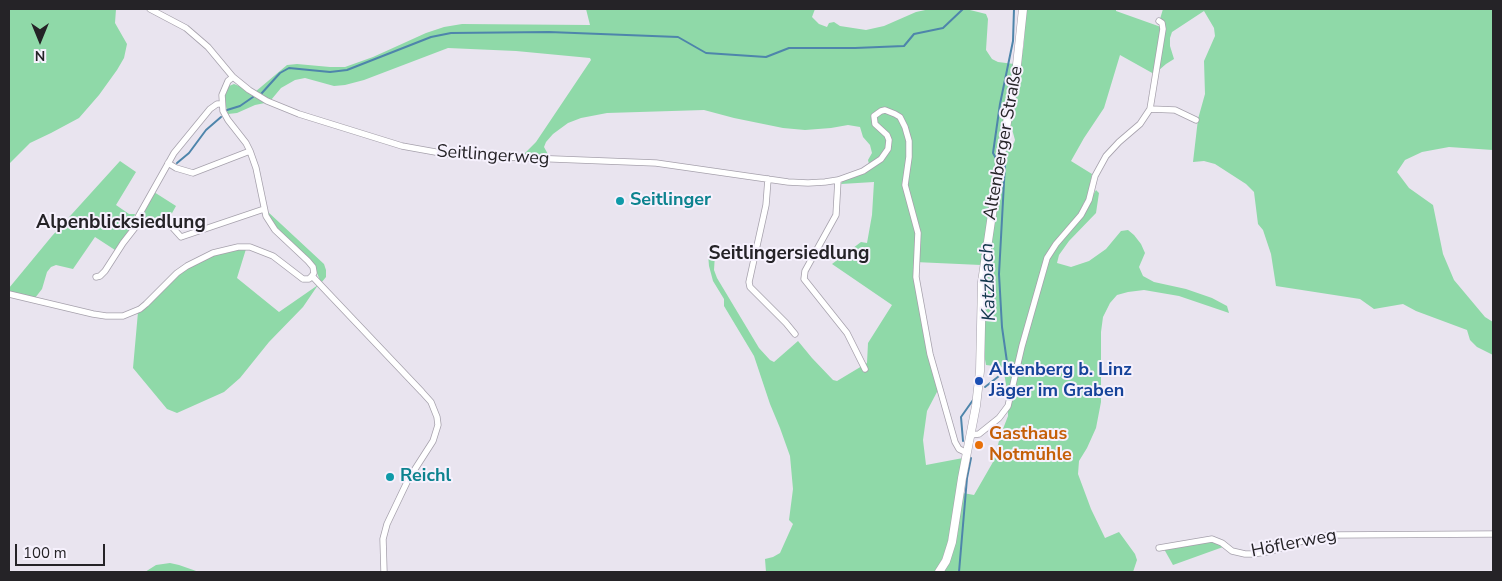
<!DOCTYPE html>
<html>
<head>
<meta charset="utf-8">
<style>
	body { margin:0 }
	#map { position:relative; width:1502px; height:581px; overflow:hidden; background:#e9e4ef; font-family:"Nunito Sans",sans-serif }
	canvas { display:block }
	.frame { position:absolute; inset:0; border:10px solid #252327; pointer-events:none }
	.north { position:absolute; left:15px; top:15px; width:50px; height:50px; -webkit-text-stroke:4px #f6f1fd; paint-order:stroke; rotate:180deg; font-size:14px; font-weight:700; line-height:20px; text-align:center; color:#252327 }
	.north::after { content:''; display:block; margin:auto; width:18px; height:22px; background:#252327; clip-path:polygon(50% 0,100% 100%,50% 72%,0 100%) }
	.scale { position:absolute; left:15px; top:544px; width:90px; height:22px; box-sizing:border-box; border:2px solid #252327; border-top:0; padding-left:6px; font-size:15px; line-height:18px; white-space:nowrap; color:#252327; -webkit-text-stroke:4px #f6f1fd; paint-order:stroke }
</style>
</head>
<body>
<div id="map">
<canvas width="1502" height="581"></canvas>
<div class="frame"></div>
<div class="north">N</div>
<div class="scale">100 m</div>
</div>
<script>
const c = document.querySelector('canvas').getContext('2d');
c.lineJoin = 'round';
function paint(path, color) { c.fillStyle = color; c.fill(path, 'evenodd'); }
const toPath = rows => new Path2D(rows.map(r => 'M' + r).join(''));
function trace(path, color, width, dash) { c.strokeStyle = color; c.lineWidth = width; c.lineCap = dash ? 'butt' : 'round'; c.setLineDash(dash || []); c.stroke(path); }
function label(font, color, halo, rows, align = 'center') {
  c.font = font + ' "Nunito Sans",sans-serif'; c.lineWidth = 4; c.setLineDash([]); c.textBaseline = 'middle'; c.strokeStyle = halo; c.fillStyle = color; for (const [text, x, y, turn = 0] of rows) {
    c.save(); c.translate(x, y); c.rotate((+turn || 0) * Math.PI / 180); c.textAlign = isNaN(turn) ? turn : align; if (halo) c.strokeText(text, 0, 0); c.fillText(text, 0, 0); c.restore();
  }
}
const green = toPath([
	[9,9,116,9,115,23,127,44,124,58,117,70,99,95,79,118,51,133,30,143,9,164],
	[586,9,815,9,812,17,819,24,827,27,829,23,834,22,840,26,866,30,884,26,916,12,930,9,966,9,986,14,988,19,986,50,992,59,998,62,1014,64,981,265,915,262,938,390,927,411,923,440,926,465,963,458,946,552,935,572,766,572,765,559,773,557,780,553,793,524,789,520,793,489,790,456,780,428,770,404,754,356,724,306,724,299,713,281,709,266,708,254,715,254,714,270,717,278,759,348,770,360,774,362,798,341,812,358,833,380,837,381,867,363,868,343,892,305,832,264,861,242,867,243,872,215,874,182,841,184,843,181,858,175,869,164,868,160,872,153,870,145,863,137,860,127,848,125,831,128,805,130,783,128,734,118,704,110,607,113,581,118,568,123,553,134,546,142,544,147,550,158,521,157,536,142,591,60,590,58,516,51,448,48,364,80,345,85,334,86,305,78,295,80,281,88,271,100,255,92,287,65,297,64,330,67,345,67,373,57,426,33,444,27,462,24,590,25],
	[1039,9,1116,9,1116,11,1161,27,1154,74,1120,55,1104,108,1084,138,1071,161,1092,174,1087,198,1083,204,1088,204,1096,190,1099,193,1096,213,1069,241,1059,255,1057,263,1071,267,1089,261,1106,249,1121,231,1128,230,1134,235,1141,244,1145,253,1139,267,1143,276,1154,282,1186,289,1212,298,1227,306,1229,313,1179,296,1144,290,1128,292,1117,295,1110,303,1103,317,1101,332,1101,402,1096,428,1087,448,1079,461,1078,474,1091,509,1105,538,1119,532,1135,554,1137,560,1133,572,943,572,952,554,957,536,963,493,974,495,993,462,1001,434,1008,416,1007,390,1003,367,986,365,983,348,984,291,1005,152,1014,143,1015,140,1010,122,1024,44,1025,10],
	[1163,9,1203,9,1205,10,1207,9,1493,9,1493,150,1449,147,1422,152,1405,160,1397,172,1409,188,1433,205,1443,254,1454,280,1485,317,1493,322,1493,355,1477,347,1470,340,1467,330,1416,311,1403,304,1374,309,1360,299,1276,286,1271,254,1263,230,1258,224,1254,192,1246,184,1215,164,1204,161,1193,162,1198,119,1205,94,1204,61,1215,36,1214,28,1204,11,1172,32,1170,38,1170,46,1174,59,1166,64,1158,71,1165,30,1160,19],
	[234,84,239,86,265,103,255,105,237,113,228,114,224,99,225,91,229,86],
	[120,161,136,172,116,205,129,214,135,214,129,230,115,250,95,237,73,269,56,265,51,267,47,272,42,289,35,298,9,292,9,288,52,236],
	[154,192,176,206,167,222,141,222,140,216],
	[267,211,324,264,326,270,326,277,321,283,313,263,278,230,272,221],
	[246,249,237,278,279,312,318,285,303,307,269,342,240,378,224,392,177,413,167,409,133,368,138,312,144,309,177,275,190,265,220,252],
	[1211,540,1223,547,1173,565,1164,549],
	[170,563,179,565,199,572,145,572,156,565]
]);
const stream = toPath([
	[261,94,280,73,289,68,330,72,347,70,431,37,451,33,549,32,678,37,706,53,766,57,789,48,855,48,904,46,914,34,943,28,963,9],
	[227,110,240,106,253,97],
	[997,160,993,153,1000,104,1013,41,1014,9],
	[177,163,189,153,206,130,221,117],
	[985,387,1008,369,1002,327,999,274,1005,164],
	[963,441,961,417,973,400],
	[959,572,967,478,971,458]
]);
const minor = toPath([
	[150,9,186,28,208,47,233,77,249,90,267,101,299,114,402,146,452,155,656,163,788,182,808,183,825,182,838,180,863,171,881,159,888,149,889,140,887,135,875,124,874,116,881,111,885,110,895,114,900,117,905,127,909,141,909,157,905,185,918,233,916,277,930,354,955,442,959,449,967,453],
	[233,77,228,81,222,95,223,111,228,120,246,143,250,151,256,168,266,216,275,230,308,261,313,267,314,273,312,276],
	[1150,109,1163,29,1162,23,1159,21],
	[168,163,176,168,193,173,250,151],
	[768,179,766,205,749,282,750,287,786,323,795,334],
	[838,180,836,215,805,271,804,279,847,333,865,369],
	[137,225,165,224,172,227,181,237,264,209],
	[312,276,422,392,431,402,437,417,438,425,433,441,408,480,387,524,383,539,384,572],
	[96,277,100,276,105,271,123,243,137,225,138,217,174,153,210,109,217,104,222,104],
	[9,294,93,314,106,316,123,316,140,309,146,304,177,273,187,266,213,253,238,247,250,247,273,256,303,279,309,279,312,276],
	[971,435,979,434,999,418,1008,406,1022,346,1047,258,1056,244,1081,215,1089,200,1095,176,1106,156,1119,142,1140,124,1150,109,1175,110,1196,120],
	[1159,548,1212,539,1222,543,1232,551,1245,554,1253,554,1272,551,1309,539,1332,535,1493,534]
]);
const tertiary = toPath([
	[939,572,946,561,952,542,962,478,976,406,980,371,982,282,1000,160,1016,74,1023,9]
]);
const markers = [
	[620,201,5,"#0f9aa8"],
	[979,381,5,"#1a4fb4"],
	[979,445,5,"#e8710a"],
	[390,477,5,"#0f9aa8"]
];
const streetNames = [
	["Altenberger Straße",1004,143,-80],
	["Seitlingerweg",493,156,4],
	["Höflerweg",1294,544,-11]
];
const cultureNames = [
	["Seitlinger",630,201],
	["Reichl",400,477]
];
const transitNames = [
	["Altenberg b. Linz",989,371],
	["Jäger im Graben",989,392]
];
const foodNames = [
	["Gasthaus",989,435],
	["Notmühle",989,456]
];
const neighbourhoodNames = [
	["Alpenblicksiedlung",121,223],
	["Seitlingersiedlung",789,254]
];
const waterNames = [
	["Katzbach",989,282,-92]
];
paint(green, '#8fd9a8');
trace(stream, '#4e85ab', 2);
trace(minor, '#a6a1ac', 7);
trace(tertiary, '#a6a1ac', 9);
trace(minor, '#fff', 5.5);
trace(tertiary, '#fff', 8);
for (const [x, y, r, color] of markers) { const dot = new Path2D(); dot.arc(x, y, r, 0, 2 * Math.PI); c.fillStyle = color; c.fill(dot); trace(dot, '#f6f1fd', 2); }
label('18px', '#252327', '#f6f1fd', streetNames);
label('bold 18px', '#0d838f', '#f6f1fd', cultureNames, 'left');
label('bold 18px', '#164399', '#f6f1fd', transitNames, 'left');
label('bold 18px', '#c56008', '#f6f1fd', foodNames, 'left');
label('bold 19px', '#252327', '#f6f1fd', neighbourhoodNames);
label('italic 19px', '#13364c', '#f6f1fd', waterNames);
</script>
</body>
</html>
